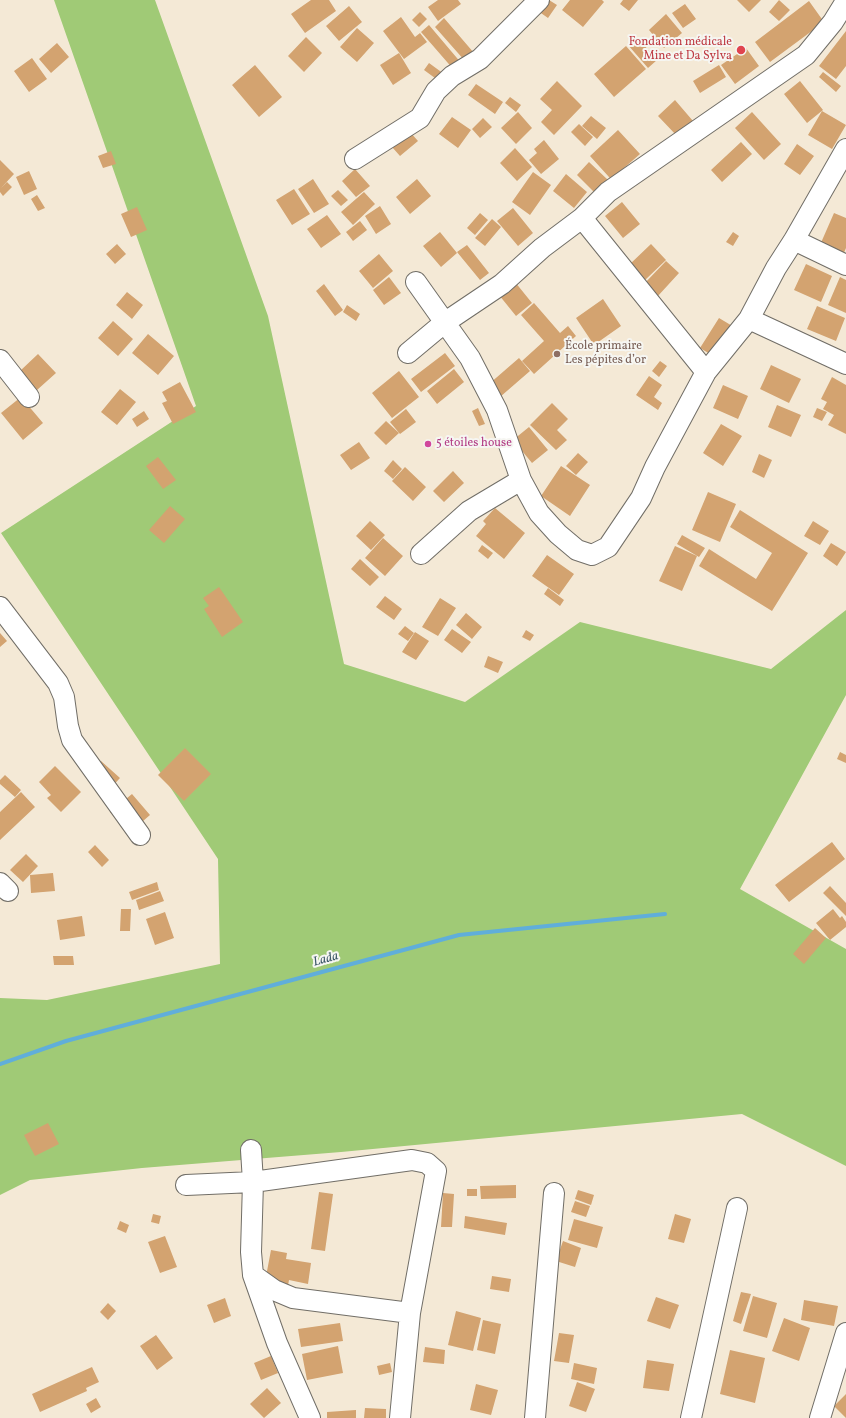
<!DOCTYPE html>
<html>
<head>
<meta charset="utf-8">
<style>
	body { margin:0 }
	canvas { display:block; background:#f4e9d6 }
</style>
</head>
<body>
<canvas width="846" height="1418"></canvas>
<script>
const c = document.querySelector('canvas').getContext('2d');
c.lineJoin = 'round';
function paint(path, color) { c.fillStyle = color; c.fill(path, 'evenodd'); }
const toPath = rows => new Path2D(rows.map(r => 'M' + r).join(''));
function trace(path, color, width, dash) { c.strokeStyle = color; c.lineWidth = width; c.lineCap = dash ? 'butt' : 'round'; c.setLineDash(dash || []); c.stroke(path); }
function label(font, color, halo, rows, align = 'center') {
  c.font = font + ' Vollkorn,serif'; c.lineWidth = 4; c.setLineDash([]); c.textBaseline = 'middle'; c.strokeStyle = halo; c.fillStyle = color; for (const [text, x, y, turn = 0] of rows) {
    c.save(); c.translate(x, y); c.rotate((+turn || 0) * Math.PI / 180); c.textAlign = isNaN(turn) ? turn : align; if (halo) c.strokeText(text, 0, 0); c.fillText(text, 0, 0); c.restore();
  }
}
const green = toPath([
	[54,0,155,0,268,316,344,664,465,702,580,622,771,669,846,610,846,695,740,889,846,949,846,1166,742,1114,341,1152,142,1168,30,1180,0,1195,0,998,47,1000,220,964,218,859,1,533,196,406]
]);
const stream = toPath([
	[0,1064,66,1041,459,935,665,914]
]);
const building = toPath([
	[311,0,329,0,336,11,305,33,291,14],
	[438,0,458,0,461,4,438,21,428,7],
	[545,0,549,0,557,5,548,18,538,11],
	[570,0,602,0,604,2,583,27,562,10],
	[623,0,638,0,629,11,620,4],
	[737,0,761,0,749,12],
	[779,0,790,10,779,21,769,12],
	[809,1,824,22,770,62,755,42],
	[685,4,696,19,683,28,672,13],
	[349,6,362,22,339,41,326,26],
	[420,12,427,19,419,27,412,20],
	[666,14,682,33,664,48,649,30],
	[401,17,415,37,420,33,427,42,404,59,383,31],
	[444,18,474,53,465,61,435,27],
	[429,25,462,64,454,70,421,32],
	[357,28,374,43,357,62,340,47],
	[846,31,846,66,836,79,819,66],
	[306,37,322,53,304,72,288,56],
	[637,37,657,60,648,68,628,45],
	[57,43,69,57,51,73,39,59],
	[626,46,646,69,614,97,594,74],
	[746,48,759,66,735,84,721,65],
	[399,53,411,73,393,85,380,65],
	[32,58,47,79,29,92,14,71],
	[429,63,444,74,439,81,424,70],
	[255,65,282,97,259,117,232,85],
	[719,65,726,77,700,93,693,81],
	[823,72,841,86,836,92,819,77],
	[557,81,582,106,554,135,541,122,552,110,540,99],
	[800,81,823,110,807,123,784,94],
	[476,84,503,102,495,114,468,95],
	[510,97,521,105,516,112,505,103],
	[675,100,693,121,677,136,658,116],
	[822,111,846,125,832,149,808,135],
	[518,112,532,128,516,144,501,128],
	[752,112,781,144,764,160,735,128],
	[591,116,606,128,597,139,582,126],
	[452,117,471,130,458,148,439,134],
	[483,118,492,127,480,138,472,129],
	[579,124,593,137,585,146,571,132],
	[618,130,640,154,624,168,631,175,618,187,590,156],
	[410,132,418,141,400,156,392,147],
	[544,140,559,159,541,174,529,160,537,153,534,149],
	[741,142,752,154,722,182,711,170],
	[797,144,814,156,800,175,784,164],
	[515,148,532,167,517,181,500,163],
	[111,151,116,164,103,168,98,156],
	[0,160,14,174,1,188,7,182,12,187,3,196,0,192],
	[589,162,608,180,595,193,577,175],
	[355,169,370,186,356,197,342,181],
	[29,171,37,189,24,195,16,177],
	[533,172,551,185,530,215,512,202],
	[566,174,587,192,574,208,553,191],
	[313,179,329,204,314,213,298,189],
	[417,179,431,196,410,214,396,197],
	[294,189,310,214,292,225,276,200],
	[338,190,348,200,341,206,331,196],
	[364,192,375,204,353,225,341,212],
	[37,195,45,208,38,211,31,199],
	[622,202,640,224,623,238,605,216],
	[380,206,391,224,376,234,365,216],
	[137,207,147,230,131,237,121,214],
	[513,208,533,233,518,246,497,221],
	[480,213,488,220,475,235,467,228],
	[834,213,846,218,846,248,843,255,820,245],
	[327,215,341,234,321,248,307,229],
	[492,219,501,227,485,246,475,238],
	[360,221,367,230,353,241,346,232],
	[440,232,457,253,441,267,423,246],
	[733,232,739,236,733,246,726,242],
	[117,244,126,254,115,264,106,254],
	[651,244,666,260,644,281,629,265],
	[467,245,489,273,480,280,457,252],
	[379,254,393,271,373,288,359,271],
	[666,261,679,273,657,297,643,285],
	[806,264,832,276,821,302,794,290],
	[389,277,401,293,384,305,373,290],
	[840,277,846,280,846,313,828,305],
	[515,282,532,303,516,316,499,295],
	[324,284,343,310,335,316,316,291],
	[127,292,143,305,132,319,116,305],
	[603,299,621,326,594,345,576,318],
	[534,303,560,333,568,326,576,336,534,374,522,361,544,341,521,315],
	[347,305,360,314,356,321,343,312],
	[817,306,845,318,836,341,807,329],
	[719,318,734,327,715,357,700,348],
	[113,321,133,339,118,356,98,338],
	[148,334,174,356,158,375,132,353],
	[445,353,455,366,421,392,411,379],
	[38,354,56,373,37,390,20,371],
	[519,358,530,371,500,397,489,384],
	[660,361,667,366,659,377,652,371],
	[771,365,801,379,789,403,760,389],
	[454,369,464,382,437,404,427,391],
	[399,371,419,397,392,418,372,393],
	[649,376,662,385,654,397,662,403,658,410,636,395],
	[832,377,846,385,846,434,828,425,834,415,823,409,827,402,821,399],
	[180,382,196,412,173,424,162,403,167,401,162,392],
	[723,385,748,396,738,419,713,408],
	[120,389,136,402,117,425,101,412],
	[21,397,43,423,23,440,1,413],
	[552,403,568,419,557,430,567,440,556,450,530,425],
	[777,405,801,415,791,437,768,427],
	[478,408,485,424,479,426,472,411],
	[817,408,827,412,822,421,813,417],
	[406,409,416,422,400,434,390,422],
	[144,411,149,419,137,427,132,419],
	[386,421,399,433,386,445,374,433],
	[721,424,742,436,723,466,703,453],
	[529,427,548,450,532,463,513,440],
	[359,442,370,458,351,470,340,455],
	[578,453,588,462,576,475,566,466],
	[759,454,772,460,764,478,752,472],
	[158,457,176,480,163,489,146,466],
	[393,460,402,469,393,479,384,471],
	[561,466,590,485,570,516,541,496],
	[405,467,426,487,413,501,392,481],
	[453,471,464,483,444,502,433,491],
	[708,492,736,504,720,542,692,530],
	[170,506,185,519,164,543,149,530],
	[495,508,525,533,504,559,476,536,486,524,483,521],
	[740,510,808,553,772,611,699,566,709,549,756,579,772,553,730,527],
	[370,521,385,535,371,550,356,536],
	[813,521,829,531,820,545,804,536],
	[682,535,705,548,699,557,677,544],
	[383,538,403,556,385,576,365,558],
	[831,543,846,552,837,566,823,556],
	[482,545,493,553,488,559,478,551],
	[675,546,697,556,682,591,659,581],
	[547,555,574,574,559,595,532,576],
	[360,559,379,577,370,586,351,569],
	[219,587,243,622,222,637,204,609,209,606,203,598],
	[548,588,564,600,560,606,544,594],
	[385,596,402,609,394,620,376,607],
	[440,598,456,608,438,636,422,627],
	[466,613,482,627,472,639,456,625],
	[405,626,414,633,408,641,398,634],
	[452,629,471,642,462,653,444,640],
	[526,630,534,635,530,641,522,637],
	[415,632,429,641,416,660,402,652],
	[0,633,7,641,0,647],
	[488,656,503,662,498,673,484,667],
	[185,748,211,774,184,801,158,775],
	[840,752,846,755,846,763,837,759],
	[101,761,120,778,108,791,90,774],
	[55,766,81,792,61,812,47,798,51,795,39,782],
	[5,775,21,790,15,797,0,784,0,780],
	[21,792,35,807,0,840,0,812],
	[132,794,150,815,128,834,110,812],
	[832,842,845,859,789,902,775,885],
	[95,845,109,860,102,867,88,852],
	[26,854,38,866,23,882,10,870],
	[53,873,55,891,31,893,30,875],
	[157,882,159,890,132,900,129,892],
	[830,886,846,903,846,916,823,893],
	[160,891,164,901,139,910,136,900],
	[121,909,131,909,130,931,120,931],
	[833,909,840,918,842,916,846,922,846,927,830,940,816,923],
	[165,912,174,938,155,945,146,919],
	[82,916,85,936,60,940,57,920],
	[815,928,826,938,804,964,793,954],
	[53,956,73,956,74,965,54,965],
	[48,1123,59,1144,35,1156,24,1135],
	[516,1185,516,1198,481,1199,480,1186],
	[467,1189,477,1189,477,1196,467,1196],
	[578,1190,594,1195,591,1205,575,1199],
	[319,1192,333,1194,325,1251,311,1249],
	[443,1193,454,1194,452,1227,441,1227],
	[575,1201,590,1206,586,1217,571,1212],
	[153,1214,161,1216,159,1224,151,1222],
	[675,1214,691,1219,684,1243,668,1239],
	[465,1216,507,1223,505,1235,464,1228],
	[574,1219,603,1227,597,1248,568,1240],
	[120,1221,129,1225,126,1233,117,1229],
	[165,1236,177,1267,160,1273,148,1242],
	[563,1241,581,1248,575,1267,556,1261],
	[271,1250,287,1253,286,1259,311,1263,308,1284,289,1280,287,1291,264,1287],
	[492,1276,511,1279,509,1292,490,1289],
	[741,1292,751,1294,741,1324,733,1321],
	[753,1296,777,1303,767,1338,743,1331],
	[656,1297,679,1305,670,1329,647,1321],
	[225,1298,231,1316,214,1323,207,1305],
	[804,1300,838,1306,834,1326,801,1320],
	[108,1303,116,1311,108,1320,100,1312],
	[456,1311,481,1318,473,1351,448,1345],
	[784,1318,810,1328,799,1361,772,1351],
	[483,1320,501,1324,495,1354,477,1350],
	[340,1323,343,1341,301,1347,298,1329],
	[559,1333,574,1335,569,1363,554,1361],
	[156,1335,173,1358,157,1370,140,1346],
	[338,1346,343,1373,307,1380,302,1354],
	[425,1347,445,1350,444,1364,423,1362],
	[730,1350,765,1358,755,1403,720,1394],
	[271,1356,278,1373,261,1380,254,1363],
	[647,1360,674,1364,669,1391,643,1388],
	[390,1363,392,1372,379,1375,377,1366],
	[574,1363,597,1368,594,1384,571,1379],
	[92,1367,99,1382,86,1388,87,1391,40,1412,32,1394],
	[577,1382,595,1389,586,1412,569,1406],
	[476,1384,498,1390,491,1415,470,1410],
	[267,1388,281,1403,264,1418,250,1404],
	[846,1394,846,1418,834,1406],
	[96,1398,101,1407,91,1413,86,1404],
	[365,1408,386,1409,386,1418,364,1418],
	[356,1410,356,1418,327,1418,327,1412]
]);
const minor = toPath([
	[355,159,420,118,436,91,452,76,480,59,539,0],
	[582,218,706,372],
	[794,240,846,265],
	[416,282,470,358,497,410,521,480,539,513,558,534,577,550,592,555,608,547,641,498,655,467,706,372,749,319,776,268,794,240,846,149],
	[749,319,846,364],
	[408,353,444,323,502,284,542,248,582,218,608,192,806,55,833,22,846,1],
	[0,360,29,397],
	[421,554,469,511,521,480],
	[0,607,58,683,64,697,68,726,72,740,140,835],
	[0,883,8,891],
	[251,1150,253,1182,251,1252,253,1275,277,1343,310,1418],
	[186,1185,253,1182,412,1160,427,1163,436,1171,410,1313,400,1418],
	[253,1275,274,1290,293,1298,410,1313],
	[535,1418,554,1193],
	[691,1418,737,1208],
	[820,1418,846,1333]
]);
const markers = [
	[741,50,5,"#e0444e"],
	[557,354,4,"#8d6e63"],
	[428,444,4,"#d1479c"]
];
const healthNames = [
	["Fondation médicale",732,43],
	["Mine et Da Sylva",732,57]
];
const educationNames = [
	["École primaire",565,347],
	["Les pépites d’or",565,361]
];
const hotelNames = [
	["5 étoiles house",436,444]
];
const waterNames = [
	["Lada",326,960,-15]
];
paint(green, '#a0ca76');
trace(stream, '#60aeda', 4);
paint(building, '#d3a370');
trace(minor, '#716e67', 22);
trace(minor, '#fff', 20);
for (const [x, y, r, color] of markers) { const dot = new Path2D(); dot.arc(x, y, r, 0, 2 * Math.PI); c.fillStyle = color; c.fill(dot); trace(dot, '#f6f6f2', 1.5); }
label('12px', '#be3a42', '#f6f6f2', healthNames, 'right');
label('12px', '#785e54', '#f6f6f2', educationNames, 'left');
label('12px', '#b23c85', '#f6f6f2', hotelNames, 'left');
label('italic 13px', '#3e5968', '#f6f6f2', waterNames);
</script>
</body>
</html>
